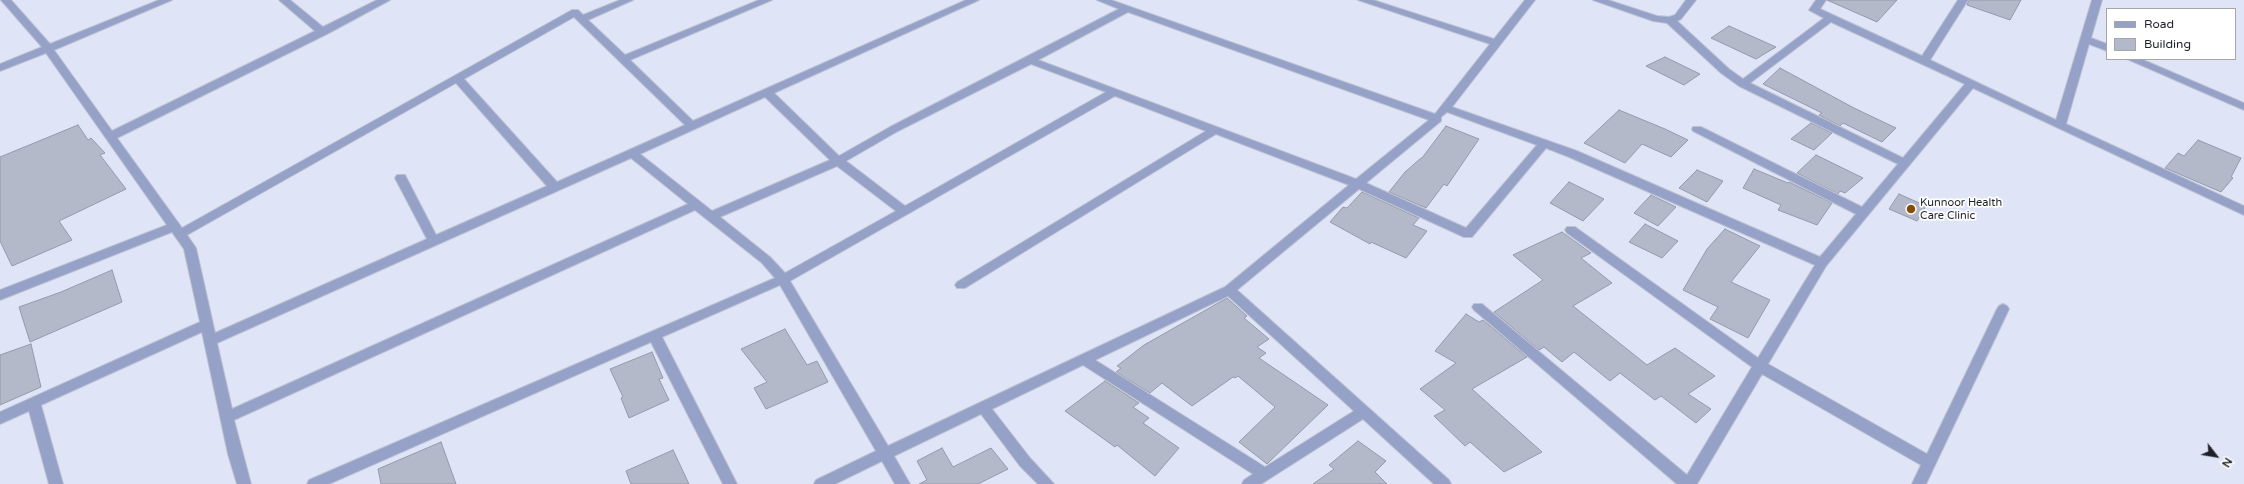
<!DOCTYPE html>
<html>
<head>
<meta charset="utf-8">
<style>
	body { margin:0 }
	#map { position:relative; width:2244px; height:484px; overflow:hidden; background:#dfe5f7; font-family:"Varela Round",sans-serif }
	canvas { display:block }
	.legend { position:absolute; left:2106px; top:8px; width:130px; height:52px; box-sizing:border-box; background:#fff; border:1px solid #a5a6a9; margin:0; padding:5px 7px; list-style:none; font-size:12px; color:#1f2127 }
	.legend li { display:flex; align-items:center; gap:8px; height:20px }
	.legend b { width:20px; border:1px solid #a5a6a9 }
	.north { position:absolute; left:2196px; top:436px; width:40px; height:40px; -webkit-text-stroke:3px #fff; paint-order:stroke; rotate:121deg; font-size:11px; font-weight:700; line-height:16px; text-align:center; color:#1f2127 }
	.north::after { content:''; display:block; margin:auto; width:14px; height:18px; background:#1f2127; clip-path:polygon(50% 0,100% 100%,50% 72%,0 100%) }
</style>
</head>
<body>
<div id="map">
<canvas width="2244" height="484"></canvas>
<ul class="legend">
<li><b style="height:5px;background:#96a1c7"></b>Road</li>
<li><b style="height:11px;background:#b4b9ca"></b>Building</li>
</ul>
<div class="north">N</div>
</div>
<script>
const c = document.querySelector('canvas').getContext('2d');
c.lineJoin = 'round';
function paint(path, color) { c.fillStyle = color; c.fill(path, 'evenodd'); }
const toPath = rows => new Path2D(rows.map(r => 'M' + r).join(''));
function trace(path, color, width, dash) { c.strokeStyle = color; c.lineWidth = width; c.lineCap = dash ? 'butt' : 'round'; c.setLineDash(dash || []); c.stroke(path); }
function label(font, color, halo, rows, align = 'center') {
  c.font = font + ' "Varela Round",sans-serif'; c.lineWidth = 3.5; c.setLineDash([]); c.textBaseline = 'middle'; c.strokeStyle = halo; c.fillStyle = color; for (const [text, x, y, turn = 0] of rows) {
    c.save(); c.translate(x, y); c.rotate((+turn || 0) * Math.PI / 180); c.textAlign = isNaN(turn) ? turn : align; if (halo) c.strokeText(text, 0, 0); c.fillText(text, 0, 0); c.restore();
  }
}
const building = toPath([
	[1827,0,1897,0,1877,22,1827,0],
	[1969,0,2021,0,2010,20,1967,5,1969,0],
	[1729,26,1776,47,1756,59,1711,38,1729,26],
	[1665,57,1700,74,1684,85,1646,66,1665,57],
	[1780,68,1854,108,1896,128,1882,142,1843,123,1840,126,1819,115,1822,113,1763,84,1780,68],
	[1619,110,1665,129,1688,140,1671,157,1642,144,1625,163,1584,143,1619,110],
	[1811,123,1832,133,1814,150,1791,139,1811,123],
	[78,125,88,140,91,138,105,153,100,155,126,189,59,221,72,240,12,266,0,241,0,157,78,125],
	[1446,126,1479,139,1447,186,1444,184,1426,208,1389,192,1405,172,1421,158,1422,158,1446,126],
	[2198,140,2241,158,2231,177,2233,178,2221,192,2165,168,2178,153,2184,156,2198,140],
	[1816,155,1863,178,1845,193,1840,191,1838,194,1797,173,1816,155],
	[1754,169,1788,183,1789,182,1832,203,1817,225,1778,210,1781,205,1743,188,1754,169],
	[1697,170,1723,181,1707,202,1679,188,1697,170],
	[1569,182,1604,199,1583,221,1550,203,1569,182],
	[1362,192,1419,218,1413,225,1427,231,1406,258,1371,242,1370,244,1330,222,1343,207,1347,208,1362,192],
	[1899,194,1926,206,1917,221,1889,209,1899,194],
	[1651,195,1676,207,1658,226,1634,213,1651,195],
	[1645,224,1678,241,1662,258,1629,242,1645,224],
	[1725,229,1760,246,1731,282,1770,300,1748,338,1710,319,1718,307,1683,290,1707,249,1725,229],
	[1562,232,1591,253,1581,258,1612,283,1573,306,1647,365,1675,348,1715,376,1688,394,1711,409,1696,423,1661,396,1655,400,1620,373,1610,381,1574,352,1562,362,1544,347,1539,350,1494,312,1543,280,1513,255,1562,232],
	[112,270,122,302,30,342,19,307,61,292,112,270],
	[1227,298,1247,316,1244,318,1269,339,1257,347,1266,353,1259,358,1328,405,1267,464,1239,442,1275,407,1238,376,1235,378,1233,377,1192,406,1162,383,1150,393,1116,372,1121,368,1117,366,1144,345,1227,298],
	[1466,314,1479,322,1483,320,1527,357,1472,389,1542,452,1504,472,1470,442,1465,446,1434,416,1445,410,1420,389,1456,363,1435,351,1466,314],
	[785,329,807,365,817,361,828,382,766,409,754,388,767,382,741,349,785,329],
	[31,344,41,387,0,405,0,355,31,344],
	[652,352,663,378,659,379,669,400,629,418,621,398,623,397,610,369,652,352],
	[1105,381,1139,403,1133,407,1149,418,1143,423,1179,448,1155,476,1117,445,1115,447,1065,411,1105,381],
	[1358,441,1386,461,1375,472,1387,484,1313,484,1334,469,1329,465,1358,441],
	[441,442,456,484,381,484,378,469,441,442],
	[942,448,953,467,991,448,1008,469,978,484,919,484,927,480,917,461,942,448],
	[673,450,689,484,631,484,626,471,673,450]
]);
const street = toPath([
	[1,0,11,0,50,44,159,0,172,0,54,50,112,131,315,31,279,0,290,0,323,27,377,0,390,0,327,34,117,138,182,228,572,10,578,10,583,15,620,0,633,0,588,20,625,55,759,0,772,0,630,60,693,121,966,0,979,0,774,93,839,156,890,127,1119,9,1097,0,1111,0,1435,114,1490,44,1358,0,1373,0,1494,39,1525,0,1535,0,1452,107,1577,151,1820,257,1856,214,1693,131,1692,129,1693,127,1701,127,1862,207,1898,164,1739,86,1721,73,1667,23,1653,21,1593,0,1608,0,1657,16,1669,17,1675,15,1686,0,1696,0,1681,19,1677,21,1729,69,1743,79,1824,18,1809,10,1816,0,1826,0,1820,9,1922,56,1958,0,1968,0,1930,60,2056,120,2092,0,2102,0,2091,38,2107,44,2107,51,2089,44,2066,124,2244,206,2244,215,1973,88,1826,266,1768,364,1927,454,1997,309,1999,306,2003,304,2007,306,2009,309,1926,484,1912,484,1921,465,1762,374,1697,484,1677,484,1474,310,1472,307,1474,304,1482,304,1687,475,1752,367,1567,233,1565,230,1567,227,1575,227,1758,358,1815,265,1569,157,1546,148,1472,237,1464,237,1359,189,1237,290,1449,480,1451,484,1434,484,1363,419,1261,484,1242,484,1244,480,1253,474,1083,365,992,409,1030,458,1054,484,1038,484,1020,466,981,414,894,456,910,484,895,484,882,461,835,484,814,484,816,480,876,451,780,285,662,337,737,484,723,484,651,342,329,484,307,484,309,480,775,278,762,263,695,210,234,420,251,484,237,484,228,454,202,332,41,405,63,484,49,484,29,411,0,424,0,412,200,322,184,249,172,232,0,300,0,290,167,225,46,53,0,71,0,64,42,47,1,0],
	[1128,12,1429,120,1356,179,1038,60,1128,12],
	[574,17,685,125,557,182,464,79,574,17],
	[1831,22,1965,84,1903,158,1750,83,1831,22],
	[1031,64,1106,92,905,206,846,161,898,131,1031,64],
	[456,83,547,186,436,235,405,175,397,175,395,178,427,239,215,333,196,248,187,235,456,83],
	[1115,96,1206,131,957,282,955,285,957,288,965,288,1216,134,1349,185,1225,287,888,446,790,281,1115,96],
	[765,97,830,160,712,211,640,154,765,97],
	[1447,112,1537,145,1466,228,1366,183,1441,121,1441,117,1447,112],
	[631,158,688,204,232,409,217,343,631,158],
	[837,166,896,211,785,273,770,257,720,217,837,166],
	[1228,296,1354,411,1265,467,1095,360,1228,296],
	[2127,59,2141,59,2244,103,2244,110,2127,59]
]);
const markers = [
	[1911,209,5,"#874c03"]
];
const poiNames = [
	["Kunnoor Health",1920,203],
	["Care Clinic",1920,216]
];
paint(building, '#b4b9ca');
trace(building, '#949aaa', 1);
trace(street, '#bcc2d2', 2);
paint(street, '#96a1c7');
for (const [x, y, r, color] of markers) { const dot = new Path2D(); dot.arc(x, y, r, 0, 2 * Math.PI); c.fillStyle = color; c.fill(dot); trace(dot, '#fff', 1.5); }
label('11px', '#1f2127', '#fff', poiNames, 'left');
</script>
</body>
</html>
